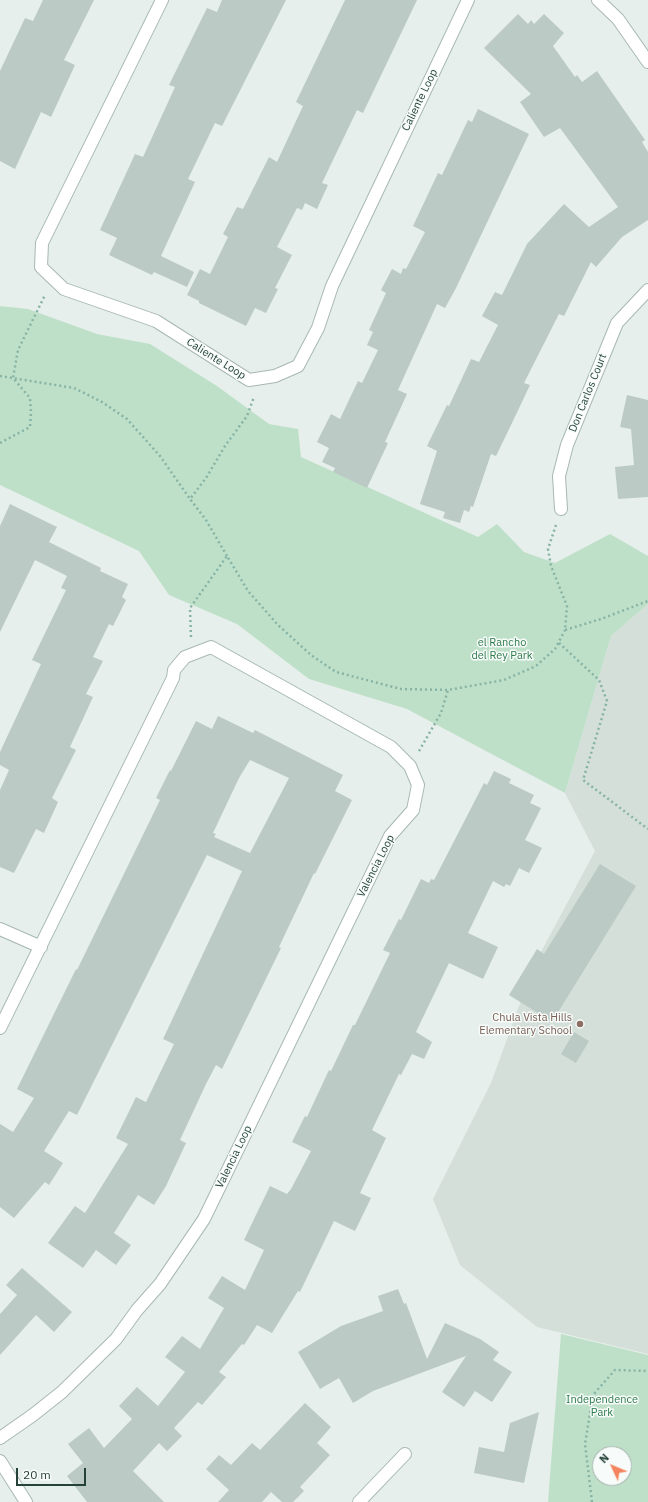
<!DOCTYPE html>
<html>
<head>
<meta charset="utf-8">
<style>
	body { margin:0 }
	#map { position:relative; width:648px; height:1502px; overflow:hidden; background:#e6efeb; font-family:"IBM Plex Sans",sans-serif }
	canvas { display:block }
	.north { position:absolute; left:592px; top:1446px; width:40px; height:40px; box-sizing:border-box; background:#f7fbf9; border:1px solid #a3b1ad; border-radius:50%; rotate:314deg; font-size:11px; font-weight:700; line-height:16px; text-align:center; color:#24423a }
	.north::after { content:''; display:block; margin:auto; width:14px; height:18px; background:#f4845f; clip-path:polygon(50% 0,100% 100%,50% 72%,0 100%) }
	.scale { position:absolute; left:16px; top:1468px; width:70px; height:18px; box-sizing:border-box; border:2px solid #24423a; border-top:0; padding-left:5px; font-size:12px; line-height:14px; white-space:nowrap; color:#24423a; -webkit-text-stroke:3px #f7fbf9; paint-order:stroke }
</style>
</head>
<body>
<div id="map">
<canvas width="648" height="1502"></canvas>
<div class="north">N</div>
<div class="scale">20 m</div>
</div>
<script>
const c = document.querySelector('canvas').getContext('2d');
c.lineJoin = 'round';
function paint(path, color) { c.fillStyle = color; c.fill(path, 'evenodd'); }
const toPath = rows => new Path2D(rows.map(r => 'M' + r).join(''));
function trace(path, color, width, dash) { c.strokeStyle = color; c.lineWidth = width; c.lineCap = dash ? 'butt' : 'round'; c.setLineDash(dash || []); c.stroke(path); }
function label(font, color, halo, rows, align = 'center') {
  c.font = font + ' "IBM Plex Sans",sans-serif'; c.lineWidth = 3; c.setLineDash([]); c.textBaseline = 'middle'; c.strokeStyle = halo; c.fillStyle = color; for (const [text, x, y, turn = 0] of rows) {
    c.save(); c.translate(x, y); c.rotate((+turn || 0) * Math.PI / 180); c.textAlign = isNaN(turn) ? turn : align; if (halo) c.strokeText(text, 0, 0); c.fillText(text, 0, 0); c.restore();
  }
}
const built = toPath([
	[648,604,648,1354,537,1327,460,1265,433,1199,491,1083,534,965,595,851,565,793,611,636]
]);
const green = toPath([
	[0,306,28,309,97,334,150,344,217,386,269,424,298,429,301,457,478,537,497,524,524,552,555,563,610,534,648,556,648,604,611,636,565,793,407,709,309,679,237,624,169,595,139,551,0,485],
	[561,1334,648,1355,648,1502,548,1502],
	[600,1454,624,1454,624,1478,600,1478]
]);
const building = toPath([
	[43,0,94,0,64,60,75,65,51,117,41,112,15,169,0,161,0,71,25,18,33,21],
	[222,0,286,0,222,126,215,123,188,179,195,182,161,256,194,272,187,287,154,272,152,275,109,255,117,238,100,230,135,154,143,157,175,87,169,85,207,8,217,12],
	[345,0,417,0,363,113,357,110,322,183,328,185,317,209,305,203,302,210,297,208,277,247,292,255,275,288,278,289,266,313,255,308,246,326,199,303,199,301,187,295,200,269,210,274,228,237,223,234,237,207,243,209,269,157,277,162,303,106,296,102],
	[518,14,528,24,531,20,534,24,544,14,564,33,553,46,575,77,577,75,582,82,597,71,645,140,642,142,648,152,648,220,622,237,596,267,591,262,564,316,559,314,524,383,530,385,512,423,496,456,491,454,473,507,471,506,469,512,464,510,460,523,443,518,445,512,420,504,437,451,427,446,447,405,449,406,471,359,479,362,498,325,482,316,495,292,502,295,527,244,564,204,589,227,618,207,560,128,544,137,520,102,531,94,484,48],
	[478,109,529,134,456,288,445,308,437,304,398,390,407,394,385,442,388,443,367,488,333,472,335,468,322,462,329,448,317,442,331,414,340,419,358,381,362,383,378,350,367,345,373,332,369,330,386,293,381,290,392,269,401,274,403,268,406,269,425,232,413,226,438,173,442,175,468,120,472,122],
	[627,395,648,400,648,497,618,499,615,467,634,465,631,429,620,427],
	[10,504,57,527,49,542,101,568,100,571,128,584,122,597,126,600,113,626,109,624,93,657,103,661,86,694,93,697,70,747,76,750,52,798,58,802,44,833,36,829,14,873,0,867,0,790,9,770,0,765,0,752,41,664,32,660,66,590,61,588,67,576,35,560,0,632,0,526],
	[218,716,253,733,255,730,343,775,335,791,352,800,315,874,314,873,279,947,281,948,222,1069,216,1065,206,1084,180,1140,186,1143,166,1186,154,1205,138,1195,114,1233,131,1245,116,1265,96,1250,83,1268,48,1243,75,1206,85,1213,128,1144,116,1138,136,1097,146,1102,174,1044,163,1039,242,871,207,855,77,1115,69,1111,44,1151,63,1163,49,1185,45,1182,14,1218,0,1207,0,1124,13,1132,34,1098,17,1089,76,969,77,970,160,800,156,798,170,770,171,771,196,721,212,729],
	[250,760,289,778,250,853,214,837,216,834,213,833,239,778],
	[494,771,511,779,509,783,534,795,530,803,541,808,525,840,542,848,529,873,519,868,510,886,506,884,504,887,493,881,468,933,498,947,483,979,449,963,416,1032,432,1042,424,1059,412,1054,401,1075,399,1074,372,1130,386,1138,360,1193,371,1198,355,1231,334,1221,300,1292,298,1291,272,1333,257,1325,244,1345,242,1344,219,1372,226,1377,202,1405,198,1402,174,1428,182,1436,167,1451,159,1443,133,1471,164,1502,87,1502,67,1476,83,1463,68,1444,89,1428,104,1448,132,1419,119,1406,137,1387,158,1406,185,1372,165,1357,182,1336,200,1349,224,1308,208,1298,222,1276,245,1290,264,1250,244,1240,254,1219,270,1186,287,1194,291,1189,311,1151,292,1142,305,1116,307,1117,329,1070,331,1071,353,1025,355,1025,390,953,383,950,399,919,401,920,421,879,429,883,431,879,434,880,484,783,487,785],
	[600,864,636,886,552,1022,509,995,537,949,544,954],
	[574,1032,589,1041,576,1063,561,1054],
	[22,1268,72,1312,54,1332,36,1315,0,1355,0,1314,17,1295,6,1285],
	[398,1289,404,1304,406,1303,427,1359,445,1323,480,1339,499,1352,493,1360,512,1372,492,1402,475,1391,464,1407,442,1392,466,1356,373,1391,353,1403,339,1378,320,1389,298,1352,341,1326,383,1311,378,1296],
	[305,1403,331,1427,317,1443,330,1455,300,1487,304,1491,293,1502,282,1502,271,1492,262,1502,218,1502,229,1490,206,1469,219,1455,231,1465,252,1443,260,1450],
	[539,1412,524,1483,474,1473,479,1447,504,1452,510,1423]
]);
const path = toPath([
	[0,376,74,388,102,402,127,419,160,456,190,499],
	[0,443,30,427,31,412,30,398,13,378,18,350,45,295],
	[556,525,548,549,551,566,567,606,565,630,601,619,648,601],
	[227,556,206,520,190,499,206,478,225,446,247,416,254,397],
	[191,637,190,608,227,556,248,591,278,625,311,655,336,672,401,689,448,690],
	[559,643,599,680,607,701,583,780,648,829],
	[419,751,441,713,448,690,504,680,536,666,555,649,565,630],
	[592,1502,585,1444,593,1395,615,1370,648,1371]
]);
const minor = toPath([
	[162,0,42,243,41,267,64,289,156,321,249,380,275,376,298,366,318,328,332,286,468,0],
	[561,509,559,476,567,445,617,323,648,290],
	[0,929,41,947],
	[0,1028,173,678,174,670,185,657,211,647,391,747,410,766,418,785,413,810,390,836,204,1219,160,1284,137,1310,116,1339,62,1392,33,1415,0,1438],
	[0,1461,26,1502],
	[359,1502,405,1454]
]);
const tertiary = toPath([
	[598,0,618,19,648,62]
]);
const markers = [
	[580,1024,4,"#8d6e63"]
];
const streetNames = [
	["Caliente Loop",420,100,-64],
	["Caliente Loop",216,359,32],
	["Don Carlos Court",588,393,-68],
	["Valencia Loop",376,866,-63],
	["Valencia Loop",234,1157,-64]
];
const parkNames = [
	["el Rancho",502,643],
	["del Rey Park",502,656],
	["Independence",602,1400],
	["Park",602,1413]
];
const educationNames = [
	["Chula Vista Hills",572,1018],
	["Elementary School",572,1031]
];
paint(built, '#d4dfda');
paint(green, '#bfe0c8');
paint(building, '#bbcac4');
trace(minor, '#a8b8b2', 14);
trace(tertiary, '#a8b8b2', 14);
trace(path, '#86b3a5', 2.5, [2, 3]);
trace(minor, '#fff', 12);
trace(tertiary, '#fff', 12);
for (const [x, y, r, color] of markers) { const dot = new Path2D(); dot.arc(x, y, r, 0, 2 * Math.PI); c.fillStyle = color; c.fill(dot); trace(dot, '#f7fbf9', 1.5); }
label('11px', '#24423a', '#f7fbf9', streetNames);
label('11px', '#2d7a4b', '#f7fbf9', parkNames);
label('11px', '#785e54', '#f7fbf9', educationNames, 'right');
</script>
</body>
</html>
